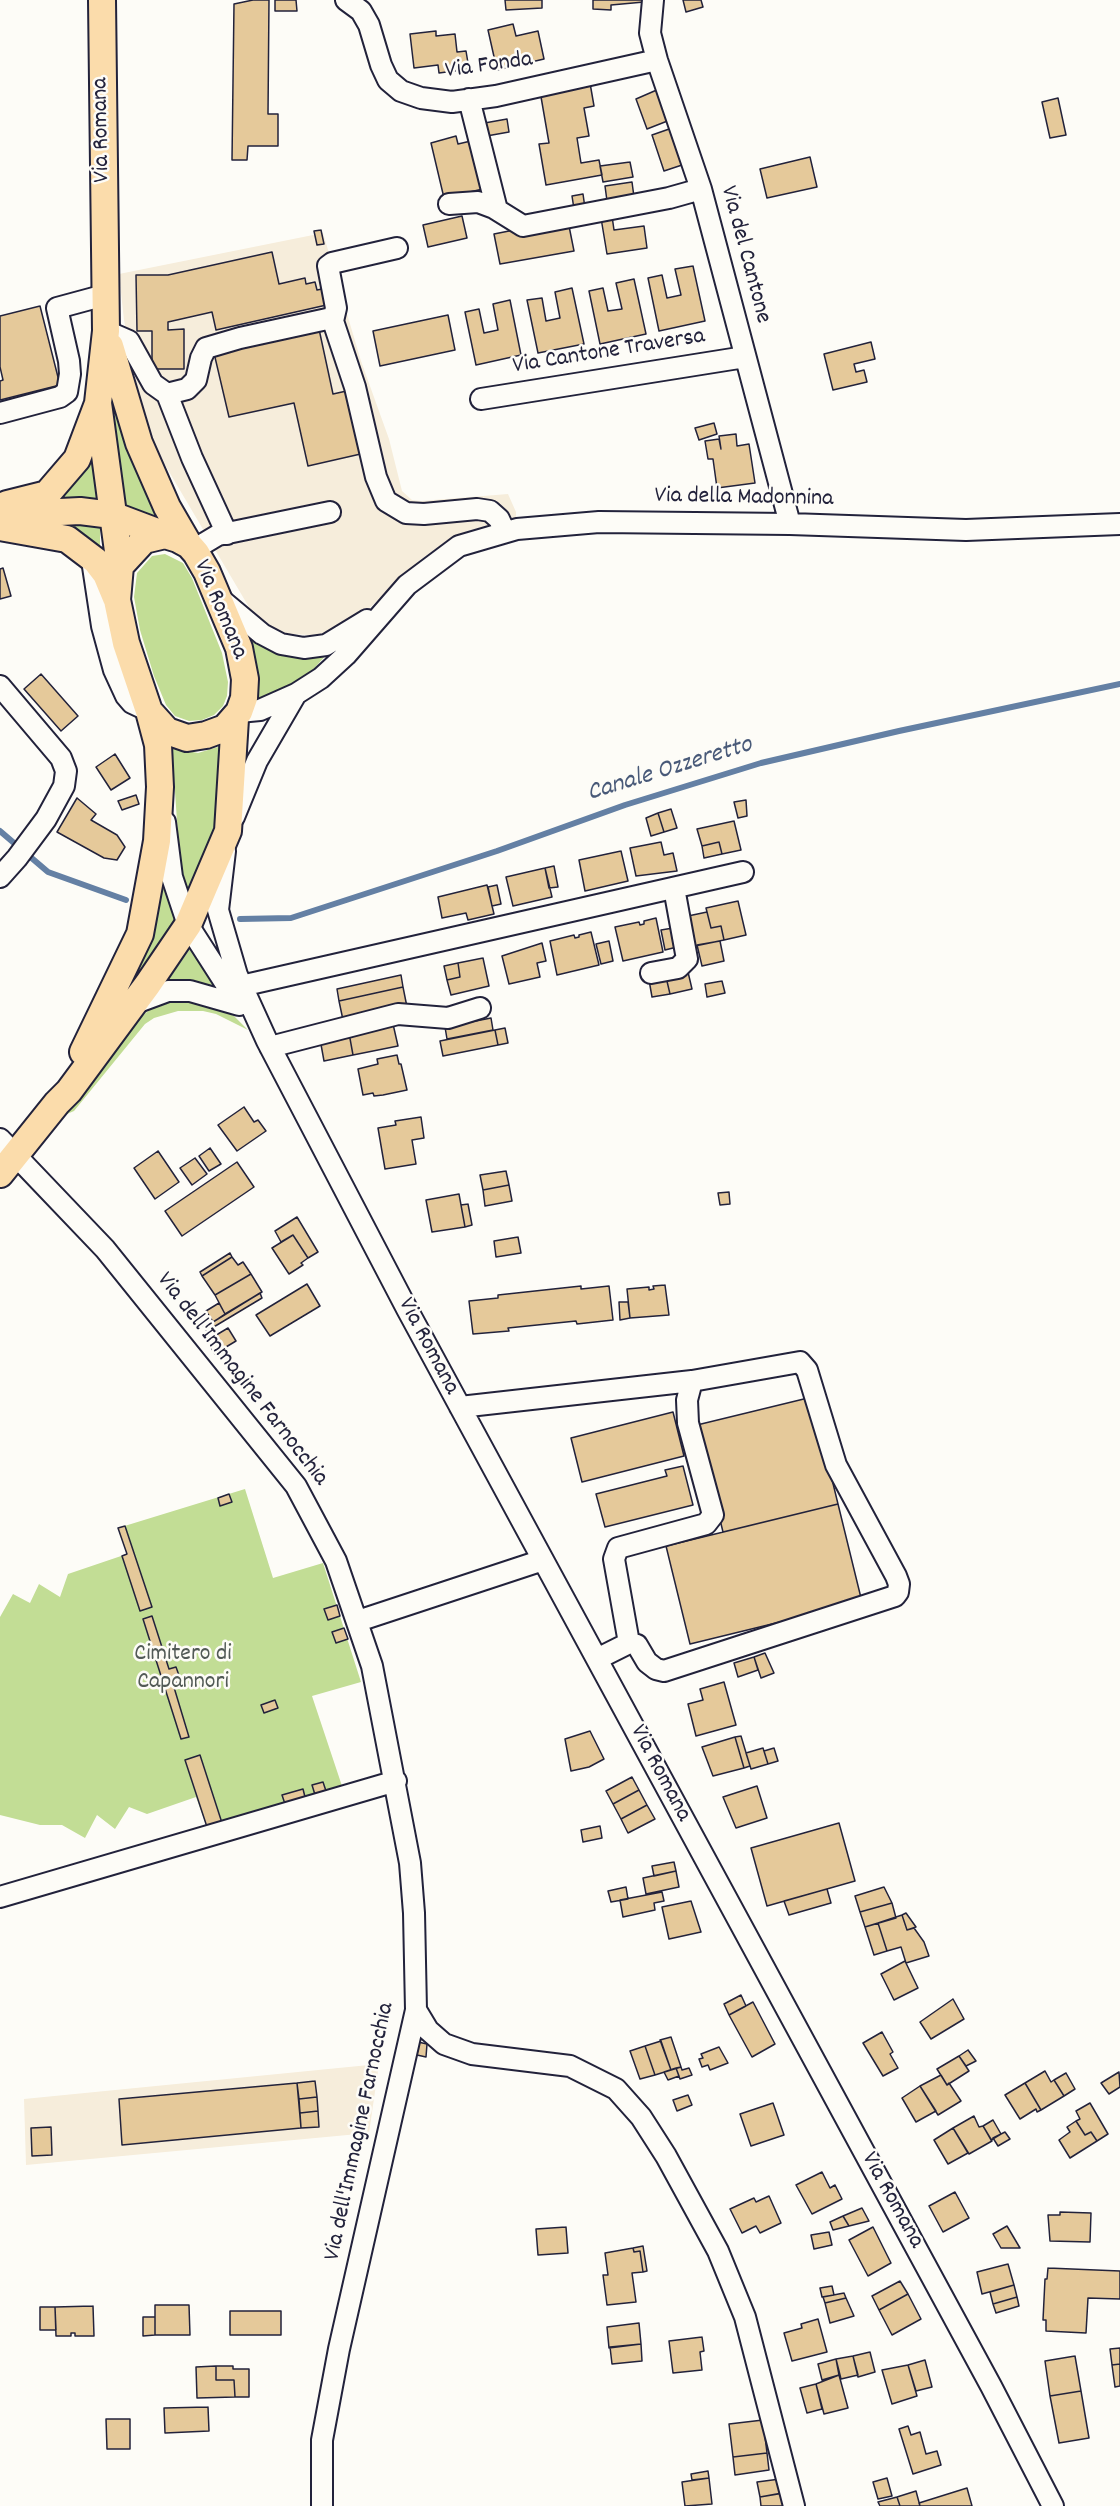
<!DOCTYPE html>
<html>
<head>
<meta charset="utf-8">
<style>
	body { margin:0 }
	canvas { display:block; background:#fdfcf7 }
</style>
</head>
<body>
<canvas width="1120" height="2506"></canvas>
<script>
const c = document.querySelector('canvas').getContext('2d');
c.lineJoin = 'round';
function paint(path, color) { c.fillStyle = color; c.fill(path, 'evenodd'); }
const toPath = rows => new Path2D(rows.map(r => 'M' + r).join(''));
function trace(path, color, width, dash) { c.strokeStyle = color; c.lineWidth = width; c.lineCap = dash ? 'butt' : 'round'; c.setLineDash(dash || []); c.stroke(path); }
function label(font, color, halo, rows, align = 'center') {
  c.font = font + ' Dekko,sans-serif'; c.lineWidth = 5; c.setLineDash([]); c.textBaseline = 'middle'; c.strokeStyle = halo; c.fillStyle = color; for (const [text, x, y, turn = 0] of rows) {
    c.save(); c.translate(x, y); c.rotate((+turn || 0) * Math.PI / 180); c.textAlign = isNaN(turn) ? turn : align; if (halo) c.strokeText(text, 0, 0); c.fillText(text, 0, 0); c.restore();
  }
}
const built = toPath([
	[323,233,361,361,389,439,402,491,412,500,421,501,508,494,516,512,516,518,467,531,445,542,420,560,360,617,333,632,312,635,290,634,271,631,253,614,158,453,140,402,124,320,119,274],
	[379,2064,369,2133,26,2165,24,2099]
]);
const green = toPath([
	[106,384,122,433,165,519,123,506,121,468,109,417],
	[94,449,104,504,50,501],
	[48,522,100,525,100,550],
	[165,554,183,563,192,578,222,653,228,682,227,696,223,706,214,715,202,720,189,721,175,716,166,705,154,676,140,630,134,597,137,573,152,556],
	[249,639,279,653,305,658,327,654,311,672,292,684,256,702,256,667],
	[231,743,215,836,193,890,187,889,180,865,172,748,198,753],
	[165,878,177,921,127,996,155,928],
	[192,946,217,988,204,985,164,986],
	[183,1000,215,1006,234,1016,248,1030,216,1014,203,1011,178,1011,154,1018,145,1024,74,1111,67,1114,64,1112,137,1020,153,1007,168,1002],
	[245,1489,273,1578,323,1563,361,1682,312,1696,343,1789,208,1830,196,1797,147,1814,129,1807,115,1829,97,1815,85,1838,62,1825,40,1825,0,1815,0,1617,13,1594,30,1603,39,1584,60,1597,68,1574,127,1554,118,1528]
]);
const stream = toPath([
	[0,831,48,872,126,900],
	[240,919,291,918,497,851,625,805,761,763,899,731,1120,684]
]);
const building = toPath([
	[253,0,269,0,268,114,278,114,278,146,248,146,247,160,232,160,234,4,253,0],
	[275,0,296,0,297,11,275,11,275,0],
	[505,0,542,0,542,8,506,10,505,0],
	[593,0,643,0,644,2,611,5,611,10,593,9,593,0],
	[683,0,701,0,703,7,686,12,683,0],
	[513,24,516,36,538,31,544,59,497,70,488,30,513,24],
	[436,31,436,36,455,34,457,52,466,51,469,69,439,73,438,65,414,68,410,34,436,31],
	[590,83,594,106,584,108,589,136,577,138,581,163,599,160,602,175,546,185,539,144,549,143,540,91,590,83],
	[659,89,670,120,647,129,636,99,659,89],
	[1058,98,1066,135,1050,138,1042,102,1058,98],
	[507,119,509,132,481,137,479,124,507,119],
	[672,128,685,164,664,171,652,135,672,128],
	[456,136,458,144,475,140,487,188,444,198,431,143,456,136],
	[810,157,817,187,767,198,760,169,810,157],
	[630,162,633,177,603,182,600,166,630,162],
	[632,182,634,197,607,201,605,186,632,182],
	[583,194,585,208,574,209,572,196,583,194],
	[462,216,467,238,428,247,423,225,462,216],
	[612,216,614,230,644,226,647,248,607,254,601,218,612,216],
	[568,221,574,251,500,264,494,234,519,229,532,231,533,234,543,232,542,227,568,221],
	[321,230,324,244,317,245,314,231,321,230],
	[272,252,279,284,305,278,306,284,315,282,317,290,327,288,331,304,216,330,212,312,168,322,168,330,184,329,184,369,152,369,152,331,137,331,136,275,168,275,272,252],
	[693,266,705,321,659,331,648,278,662,275,667,298,681,295,675,269,693,266],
	[634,279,646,334,600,344,589,291,603,288,608,311,622,309,616,283,634,279],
	[572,288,584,344,538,353,527,300,542,298,546,321,560,318,555,292,572,288],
	[510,300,521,355,476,365,465,312,479,309,484,333,498,330,493,304,510,300],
	[40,306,60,385,0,400,0,381,3,380,0,367,0,316,40,306],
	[448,315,455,350,380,366,373,331,448,315],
	[319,329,333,394,351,390,365,453,308,466,294,403,229,417,214,353,319,329],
	[871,342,875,359,854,364,856,372,864,370,867,382,833,390,824,354,871,342],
	[714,423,717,434,699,440,695,428,714,423],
	[736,434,737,446,749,444,755,483,717,488,713,459,708,459,705,441,719,439,721,449,719,436,736,434],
	[3,568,11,596,0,599,0,569,3,568],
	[41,674,78,716,61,731,24,689,41,674],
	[115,754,130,778,111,790,96,767,115,754],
	[136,795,139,804,122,810,118,801,136,795],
	[77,798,96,814,91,820,117,835,125,847,117,860,104,858,57,832,77,798],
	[746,800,747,816,738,818,734,802,746,800],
	[671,809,677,828,664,832,658,813,671,809],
	[658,813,664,832,651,836,646,818,658,813],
	[734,821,741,850,722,854,719,842,702,846,697,829,734,821],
	[661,842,664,855,673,853,677,871,636,876,630,848,661,842],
	[719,842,722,854,704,858,702,846,719,842],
	[621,851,628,881,585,891,579,860,621,851],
	[554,866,558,887,549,888,545,868,554,866],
	[545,868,552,897,513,906,506,877,545,868],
	[487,885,494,914,468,920,466,913,442,918,438,897,487,885],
	[497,885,501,904,492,906,488,887,497,885],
	[738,901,746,935,724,940,721,926,711,928,706,908,738,901],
	[707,912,711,928,721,926,724,940,695,946,688,916,707,912],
	[656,918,663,952,623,961,615,927,639,922,640,925,644,924,644,921,656,918],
	[673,928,677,947,665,950,661,930,673,928],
	[591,932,599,965,557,975,550,941,574,935,575,938,579,937,579,935,591,932],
	[609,941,613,961,601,964,596,944,609,941],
	[720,941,724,961,702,966,697,945,720,941],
	[542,943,546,961,537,963,540,977,509,984,502,956,542,943],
	[483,958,489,986,451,995,447,980,460,977,458,963,483,958],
	[458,963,460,977,447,980,444,966,458,963],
	[688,972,692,989,670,994,666,977,688,972],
	[401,975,403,987,339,1001,337,989,401,975],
	[666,977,670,994,652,997,649,980,666,977],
	[722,981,725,993,707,997,705,984,722,981],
	[403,987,407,1007,343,1020,339,1001,403,987],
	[491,1018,493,1030,447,1039,445,1027,491,1018],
	[393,1024,398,1046,353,1055,349,1033,393,1024],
	[505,1028,508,1043,498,1045,495,1030,505,1028],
	[495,1030,498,1045,443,1056,440,1041,495,1030],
	[349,1033,353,1055,324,1061,320,1039,349,1033],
	[397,1055,399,1064,401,1064,407,1090,383,1095,374,1096,373,1093,363,1095,358,1069,378,1064,377,1059,397,1055],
	[244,1107,254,1122,258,1120,266,1131,237,1151,218,1125,244,1107],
	[421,1117,424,1138,412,1140,416,1164,385,1169,378,1128,396,1125,395,1121,421,1117],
	[210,1148,221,1164,209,1171,199,1156,210,1148],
	[158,1151,179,1182,155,1199,134,1168,158,1151],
	[195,1158,207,1174,192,1185,180,1168,195,1158],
	[237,1162,254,1187,182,1236,165,1211,237,1162],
	[506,1171,509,1185,483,1190,480,1175,506,1171],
	[509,1185,512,1201,485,1206,483,1190,509,1185],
	[729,1192,730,1204,720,1205,718,1193,729,1192],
	[459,1194,465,1227,432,1232,426,1200,459,1194],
	[468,1204,472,1225,465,1227,461,1205,468,1204],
	[297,1217,318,1252,308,1258,293,1235,281,1242,275,1231,297,1217],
	[293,1235,308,1258,301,1263,303,1265,289,1274,272,1248,293,1235],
	[518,1237,521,1253,496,1257,494,1241,518,1237],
	[230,1253,232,1257,202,1276,200,1272,230,1253],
	[232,1257,238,1265,243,1262,251,1274,215,1295,202,1276,232,1257],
	[251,1274,262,1292,225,1314,215,1295,251,1274],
	[307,1284,320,1306,270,1336,256,1315,307,1284],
	[665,1285,669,1315,630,1318,627,1289,649,1287,649,1290,654,1289,653,1286,665,1285],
	[581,1286,581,1289,609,1286,613,1320,577,1324,576,1321,508,1328,509,1331,473,1334,469,1301,498,1298,498,1295,581,1286],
	[260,1293,262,1298,207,1331,202,1324,211,1319,213,1322,260,1293],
	[619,1302,628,1302,630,1318,620,1320,619,1302],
	[219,1303,225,1314,213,1322,206,1311,219,1303],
	[228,1328,236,1341,221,1350,213,1337,228,1328],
	[213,1337,221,1350,215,1354,207,1341,213,1337],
	[812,1397,838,1504,723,1532,697,1425,812,1397],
	[673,1412,684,1456,582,1482,571,1438,673,1412],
	[683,1466,693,1505,605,1527,596,1494,667,1476,665,1470,683,1466],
	[229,1494,232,1502,220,1506,218,1498,229,1494],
	[838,1504,862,1602,690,1644,666,1546,838,1504],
	[125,1526,152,1607,140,1611,122,1556,127,1554,118,1528,125,1526],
	[337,1605,340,1616,328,1620,324,1609,337,1605],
	[152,1616,169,1669,176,1667,181,1681,173,1684,189,1737,181,1739,143,1619,152,1616],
	[344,1628,348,1639,336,1643,332,1632,344,1628],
	[765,1653,774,1673,761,1678,754,1657,765,1653],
	[754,1657,758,1670,738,1677,734,1663,754,1657],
	[724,1682,736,1725,696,1736,688,1704,703,1700,700,1689,724,1682],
	[275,1700,278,1708,264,1713,261,1705,275,1700],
	[590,1731,604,1759,589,1767,571,1771,565,1739,590,1731],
	[741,1736,750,1766,744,1768,735,1737,741,1736],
	[735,1737,744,1768,713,1776,702,1747,735,1737],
	[763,1748,768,1764,751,1769,746,1753,763,1748],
	[774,1748,778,1761,768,1764,764,1751,774,1748],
	[200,1755,223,1826,208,1830,185,1760,200,1755],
	[632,1777,639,1790,613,1804,606,1791,632,1777],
	[323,1782,327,1794,316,1798,312,1785,323,1782],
	[757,1786,767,1818,736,1828,723,1797,757,1786],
	[303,1789,306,1801,286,1807,282,1795,303,1789],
	[639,1790,647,1805,621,1819,613,1804,639,1790],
	[647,1805,655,1819,628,1833,621,1819,647,1805],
	[839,1823,855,1881,767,1906,751,1848,839,1823],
	[600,1826,602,1838,583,1842,581,1830,600,1826],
	[674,1862,676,1871,654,1876,652,1866,674,1862],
	[676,1871,679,1887,646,1894,643,1878,676,1871],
	[626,1887,628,1899,611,1902,608,1891,626,1887],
	[884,1887,892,1903,860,1912,855,1896,884,1887],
	[827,1889,831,1903,789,1915,784,1901,827,1889],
	[662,1892,664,1901,654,1903,655,1910,623,1917,620,1900,662,1892],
	[691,1901,701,1932,669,1939,662,1907,691,1901],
	[892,1903,896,1918,865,1927,860,1912,892,1903],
	[906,1913,916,1927,907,1930,902,1915,906,1913],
	[902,1915,907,1930,914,1928,924,1942,929,1956,906,1963,901,1947,887,1951,878,1923,902,1915],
	[878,1923,887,1951,874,1955,865,1927,878,1923],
	[905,1961,918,1988,894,2000,881,1974,905,1961],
	[741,1995,746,2006,729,2015,724,2004,741,1995],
	[953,1999,964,2019,931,2039,920,2022,953,1999],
	[753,2002,775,2044,752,2057,729,2015,753,2002],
	[882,2032,893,2052,890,2054,898,2068,883,2076,863,2043,882,2032],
	[671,2037,681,2067,671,2070,660,2040,671,2037],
	[661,2041,671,2070,655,2075,645,2046,661,2041],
	[418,2042,427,2044,426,2057,417,2055,418,2042],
	[645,2046,655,2075,640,2079,630,2051,645,2046],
	[719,2047,728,2063,710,2070,708,2065,702,2067,699,2059,703,2058,701,2054,719,2047],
	[968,2050,976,2061,966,2066,959,2056,968,2050],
	[959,2056,969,2071,947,2085,937,2069,959,2056],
	[681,2067,682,2070,689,2068,692,2075,680,2079,676,2068,681,2067],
	[676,2068,679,2076,668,2080,664,2072,676,2068],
	[1045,2071,1051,2082,1054,2080,1064,2096,1041,2110,1025,2083,1045,2071],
	[1119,2072,1120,2087,1109,2094,1101,2083,1119,2072],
	[1066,2073,1075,2089,1064,2096,1054,2080,1066,2073],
	[941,2075,947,2085,949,2083,961,2101,938,2115,920,2086,941,2075],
	[315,2081,317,2097,299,2099,297,2083,315,2081],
	[297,2083,301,2128,122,2145,119,2099,297,2083],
	[1025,2083,1041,2110,1037,2112,1036,2109,1020,2119,1005,2095,1025,2083],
	[920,2086,936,2111,916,2122,902,2098,920,2086],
	[688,2095,692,2105,677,2111,673,2100,688,2095],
	[317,2097,318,2111,300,2113,299,2099,317,2097],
	[773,2103,784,2135,751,2146,740,2114,773,2103],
	[1090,2103,1108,2134,1097,2141,1091,2132,1085,2135,1076,2121,1080,2119,1076,2111,1090,2103],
	[318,2111,319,2127,301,2128,300,2113,318,2111],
	[974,2116,979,2127,983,2126,992,2141,969,2154,953,2128,974,2116],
	[993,2120,1001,2134,991,2140,983,2126,993,2120],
	[1076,2121,1085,2135,1091,2132,1097,2141,1070,2158,1059,2140,1070,2132,1067,2127,1076,2121],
	[51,2127,52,2155,32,2156,31,2128,51,2127],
	[953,2128,968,2153,948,2164,934,2140,953,2128],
	[1005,2132,1010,2139,998,2146,993,2138,1005,2132],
	[822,2172,830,2188,835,2185,842,2199,812,2214,796,2185,822,2172],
	[955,2192,969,2218,943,2232,929,2206,955,2192],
	[769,2196,781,2223,760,2233,756,2226,742,2233,730,2209,754,2198,756,2202,769,2196],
	[862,2208,869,2221,849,2226,843,2216,862,2208],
	[1060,2212,1091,2213,1090,2242,1050,2241,1048,2215,1060,2215,1060,2212],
	[843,2216,849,2226,833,2230,830,2222,843,2216],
	[1007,2226,1020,2248,1001,2248,993,2234,1007,2226],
	[566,2227,568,2253,538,2255,536,2229,566,2227],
	[873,2227,891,2263,868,2276,849,2240,873,2227],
	[829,2232,832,2245,814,2249,811,2235,829,2232],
	[643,2246,647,2271,643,2272,640,2251,634,2252,633,2248,643,2246],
	[633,2248,634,2252,640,2251,643,2272,632,2273,636,2302,607,2305,603,2275,608,2275,605,2253,633,2248],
	[1008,2264,1014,2285,982,2294,977,2272,1008,2264],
	[1048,2268,1120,2271,1120,2299,1088,2298,1086,2333,1046,2331,1046,2320,1043,2320,1045,2279,1047,2279,1048,2268],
	[900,2281,908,2294,879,2310,872,2296,900,2281],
	[1014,2285,1017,2297,993,2304,990,2292,1014,2285],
	[832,2286,834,2295,822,2297,820,2288,832,2286],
	[844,2293,846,2298,825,2303,823,2297,844,2293],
	[908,2294,921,2319,892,2335,879,2310,908,2294],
	[1017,2297,1019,2306,996,2313,993,2304,1017,2297],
	[846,2298,854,2316,830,2323,825,2303,846,2298],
	[155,2305,189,2305,190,2335,155,2335,155,2305],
	[93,2306,94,2336,75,2336,75,2333,71,2333,71,2336,56,2336,55,2307,93,2306],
	[40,2307,55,2307,56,2330,40,2330,40,2307],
	[230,2311,281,2311,281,2335,230,2335,230,2311],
	[143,2317,155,2317,155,2335,143,2336,143,2317],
	[818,2319,827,2352,792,2361,784,2333,802,2328,801,2324,818,2319],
	[639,2323,641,2344,609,2348,607,2327,639,2323],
	[702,2337,704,2351,700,2352,702,2370,673,2373,669,2341,702,2337],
	[641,2344,642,2361,612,2364,610,2347,641,2344],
	[1120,2348,1120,2364,1112,2365,1110,2349,1120,2348],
	[870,2352,875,2372,858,2377,853,2356,870,2352],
	[853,2356,858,2375,841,2379,836,2359,853,2356],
	[1075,2356,1081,2391,1050,2396,1045,2361,1075,2356],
	[836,2359,839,2375,822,2380,818,2364,836,2359],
	[925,2360,932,2387,916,2391,908,2365,925,2360],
	[1120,2364,1120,2386,1115,2387,1112,2365,1120,2364],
	[908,2365,917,2396,892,2404,882,2370,908,2365],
	[216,2366,233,2366,233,2369,249,2369,249,2397,235,2397,234,2380,216,2380,216,2366],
	[216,2366,216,2380,234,2380,235,2397,197,2398,196,2367,216,2366],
	[839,2375,848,2408,824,2414,816,2384,839,2375],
	[816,2384,822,2409,807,2413,800,2388,816,2384],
	[1081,2391,1089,2438,1059,2443,1050,2396,1081,2391],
	[208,2407,209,2431,165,2433,164,2408,208,2407],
	[106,2419,130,2419,130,2449,107,2449,106,2419],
	[763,2420,767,2453,733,2457,729,2424,763,2420],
	[908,2426,911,2435,920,2432,926,2454,937,2451,941,2465,913,2474,899,2429,908,2426],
	[767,2453,769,2470,735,2475,733,2457,767,2453],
	[708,2471,709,2478,692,2480,691,2474,708,2471],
	[709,2478,712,2504,685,2506,682,2482,709,2478],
	[887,2478,892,2496,878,2499,873,2482,887,2478],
	[780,2479,782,2493,760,2497,757,2482,780,2479],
	[967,2488,972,2506,920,2506,919,2503,967,2488],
	[916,2491,920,2506,900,2506,897,2497,916,2491],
	[784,2493,786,2506,761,2506,760,2497,784,2493],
	[897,2497,900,2506,880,2506,878,2502,897,2497]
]);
const minor = toPath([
	[346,0,361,11,369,25,381,65,388,80,401,91,421,98,452,102,496,96,657,60],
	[653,0,650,33,657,60,701,189,790,524],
	[469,99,497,210],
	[449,204,478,202,494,208,523,226,669,198,701,189],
	[333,321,336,308,328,266,332,263,397,248],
	[106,331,129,341,153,384,167,394,192,458,227,534],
	[167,394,187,389,196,380,201,358,206,348,240,338,327,319,333,321,355,387,376,477,386,501,406,513,424,514,477,509,490,511,499,519,505,532],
	[481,399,745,357],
	[0,413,60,397,67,392,70,374,69,361,57,308,105,295],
	[193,550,218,535,330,512],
	[92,560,102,626,114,670,126,696,132,703,149,711],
	[219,598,262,634,281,644,304,648,326,645,367,620],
	[0,686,61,758,66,771,64,786,46,819,17,858,0,877],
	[239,712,260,710,296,694,321,678,346,655,407,585,459,546,517,529,599,522,790,524,966,530,1120,524],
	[234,817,257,761,296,694],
	[165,822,172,877,188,925,238,1003],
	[225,851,218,910,237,975,267,1041,407,1309,991,2386,1053,2506],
	[651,973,678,968,687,959,674,888],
	[241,986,743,872],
	[133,1004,168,991,190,991,239,1005],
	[270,1047,398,1014,448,1018,480,1008],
	[0,1139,105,1249,296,1486,336,1561,372,1666,410,1863,414,1913,416,2010,339,2349,322,2440,322,2506],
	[460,1407,692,1381,800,1362,807,1370,836,1465,896,1576,899,1584,898,1592,895,1596,664,1671,656,1669,647,1662,637,1645,629,1643,597,1659],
	[358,1621,543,1560],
	[629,1643,614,1559,618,1548,706,1524,713,1515,688,1423,687,1400,692,1381],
	[0,1897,396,1781],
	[416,2010,428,2030,444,2044,472,2054,570,2066,616,2089,641,2117,666,2156,718,2251,745,2317,794,2506]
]);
const major = toPath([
	[102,0,106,331,98,403,120,566],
	[110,346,139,443,167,507,189,545],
	[7,504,47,494,77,459,97,406],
	[0,515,80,511,112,515,165,535],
	[0,527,67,539,96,561,106,574,116,598],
	[165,535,178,539,189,545,196,553,207,572,239,648,245,679,244,698,239,712,225,728,206,735,187,738,167,731,149,711,126,643,117,600,120,566,144,540,165,535],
	[83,1052,140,934,157,841,160,787,158,745,150,715],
	[0,1174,57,1103,69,1091,148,984,188,925,228,831,235,719]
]);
const streetNames = [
	["Via Fonda",489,67,-8],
	["Via Romana",103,130,-91],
	["Via del Cantone",744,255,75],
	["Via Cantone Traversa",609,353,-9],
	["Via della Madonnina",744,499,1],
	["Via Romana",219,610,67],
	["Via Romana",427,1347,62],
	["Via dell'Immagine Farnocchia",241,1380,52],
	["Via Romana",659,1774,62],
	["Via dell'Immagine Farnocchia",361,2132,-78],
	["Via Romana",891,2201,61]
];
const parkNames = [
	["Cimitero di",183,1656],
	["Capannori",183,1684]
];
const waterNames = [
	["Canale Ozzeretto",670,771,-17]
];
paint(built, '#f6eddb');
paint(green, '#c2dd95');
trace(stream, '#6480a4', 6);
paint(building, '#e5c99a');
trace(building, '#22223b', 1.5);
trace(minor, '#22223b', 24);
trace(major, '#22223b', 30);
trace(minor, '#fdfcf7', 20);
trace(major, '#fbdcab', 26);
label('24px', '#22223b', '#fdfcf7', streetNames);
label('24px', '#525a56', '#fdfcf7', parkNames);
label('italic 26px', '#485978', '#fdfcf7', waterNames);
</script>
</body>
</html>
